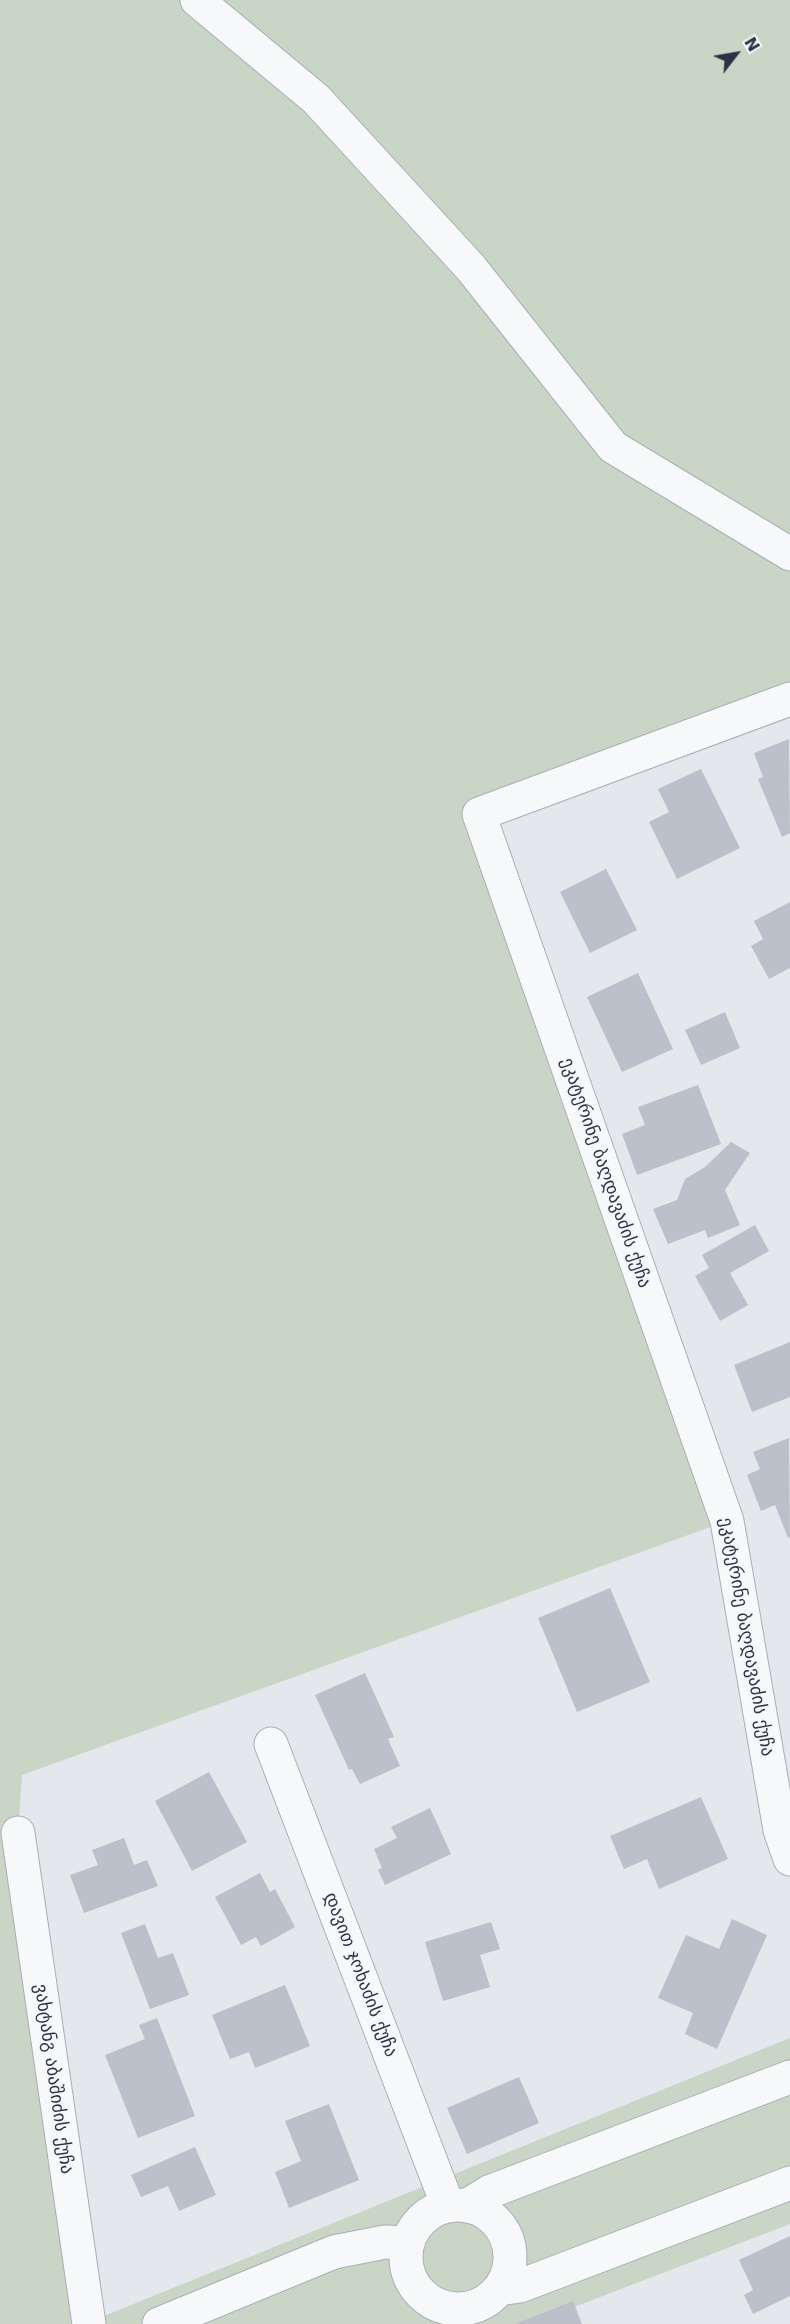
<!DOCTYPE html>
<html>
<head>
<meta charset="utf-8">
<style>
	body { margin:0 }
	#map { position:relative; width:790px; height:2324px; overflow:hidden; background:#e4e7ec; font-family:"DejaVu Sans",sans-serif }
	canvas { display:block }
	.north { position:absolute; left:706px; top:24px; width:60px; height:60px; -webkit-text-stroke:4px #f4f6f9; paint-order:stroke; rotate:59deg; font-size:16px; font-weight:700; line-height:24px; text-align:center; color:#2b3445 }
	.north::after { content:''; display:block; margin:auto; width:21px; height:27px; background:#2b3445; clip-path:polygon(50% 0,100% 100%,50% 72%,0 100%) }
</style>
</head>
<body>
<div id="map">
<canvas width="790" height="2324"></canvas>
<div class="north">N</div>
</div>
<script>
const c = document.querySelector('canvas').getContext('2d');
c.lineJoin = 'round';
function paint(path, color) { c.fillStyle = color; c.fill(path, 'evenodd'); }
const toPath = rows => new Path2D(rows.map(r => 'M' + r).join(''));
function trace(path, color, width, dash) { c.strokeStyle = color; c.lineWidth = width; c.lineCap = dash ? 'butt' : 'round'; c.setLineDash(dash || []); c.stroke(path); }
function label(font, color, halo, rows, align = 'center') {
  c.font = font + ' "DejaVu Sans","Noto Sans Georgian",sans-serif'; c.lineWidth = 4.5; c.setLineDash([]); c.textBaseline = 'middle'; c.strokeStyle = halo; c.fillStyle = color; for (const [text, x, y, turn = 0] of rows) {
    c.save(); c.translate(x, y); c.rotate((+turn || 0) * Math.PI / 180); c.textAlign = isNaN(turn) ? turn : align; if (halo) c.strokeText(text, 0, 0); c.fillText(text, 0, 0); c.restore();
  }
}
const green = toPath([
	[0,0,790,0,790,694,479,815,727,1521,22,1775,18,1833,89,2322,790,2038,790,2224,530,2324,0,2324]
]);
const building = toPath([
	[789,739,790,833,782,837,758,779,763,777,754,753],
	[701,769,740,848,677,879,649,822,669,812,658,789],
	[606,869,637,930,590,953,560,892],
	[790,902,790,968,769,979,751,946,763,939,754,921],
	[638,973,673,1049,622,1072,587,997],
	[725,1012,740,1048,701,1065,685,1030],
	[698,1085,721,1144,637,1175,622,1134,645,1125,638,1107],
	[731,1142,750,1153,725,1190,740,1225,708,1238,705,1230,668,1244,653,1209,677,1200,685,1179,705,1167],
	[755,1225,769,1251,730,1273,748,1305,720,1321,695,1276,709,1268,702,1255],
	[790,1342,790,1397,752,1412,734,1365],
	[789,1438,790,1537,788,1538,775,1505,761,1511,747,1475,760,1469,753,1452],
	[610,1588,650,1682,577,1712,538,1618],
	[365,1673,394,1737,388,1739,400,1766,360,1784,352,1769,349,1770,315,1695],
	[209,1772,247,1842,192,1871,155,1801],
	[701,1797,728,1859,659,1889,647,1859,624,1869,610,1836],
	[430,1808,451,1854,385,1885,378,1870,382,1868,374,1849,397,1838,391,1827],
	[124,1838,134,1865,147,1860,158,1886,84,1913,70,1875,98,1865,92,1850],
	[260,1873,270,1892,275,1889,295,1927,261,1946,256,1937,241,1945,215,1897],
	[732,1919,767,1935,717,2049,685,2034,693,2013,658,1998,686,1935,719,1949],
	[491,1922,500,1949,480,1955,490,1987,443,2001,425,1942],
	[145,1924,158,1958,173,1953,189,1995,150,2009,121,1933],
	[285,1985,310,2046,255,2068,249,2052,230,2059,212,2015],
	[157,2018,195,2116,138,2138,105,2055,145,2039,139,2025],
	[519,2077,539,2123,467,2154,447,2108],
	[329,2104,359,2180,289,2208,275,2172,301,2161,285,2121],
	[195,2147,216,2195,179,2211,168,2186,141,2197,131,2175],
	[790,2236,790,2296,753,2314,744,2295,753,2290,739,2260],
	[573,2301,582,2324,515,2324]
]);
const minor = toPath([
	[197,0,316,99,471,268,613,447,790,554],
	[790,699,479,814,727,1521,780,1830,790,1859],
	[271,1744,448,2206],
	[18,1833,89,2324],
	'406 2257a52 52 0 1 1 104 0a52 52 0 1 1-104 0Z',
	[466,2206,489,2192,790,2077],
	[499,2289,520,2286,790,2183],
	[159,2324,334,2252,385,2242,407,2243]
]);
const streetNames = [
	["ეკატერინე ბაღდავაძის ქუჩა",605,1173,71],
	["ეკატერინე ბაღდავაძის ქუჩა",746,1637,80],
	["დავით ჯოხაძის ქუჩა",360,1975,69],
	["ვახტანგ აბაშიძის ქუჩა",53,2079,82]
];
paint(green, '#c9d6c5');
paint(building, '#bbc0ca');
trace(minor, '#a9aeb7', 35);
trace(minor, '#f7f8fa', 33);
label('18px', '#2b3445', '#f4f6f9', streetNames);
</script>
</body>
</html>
